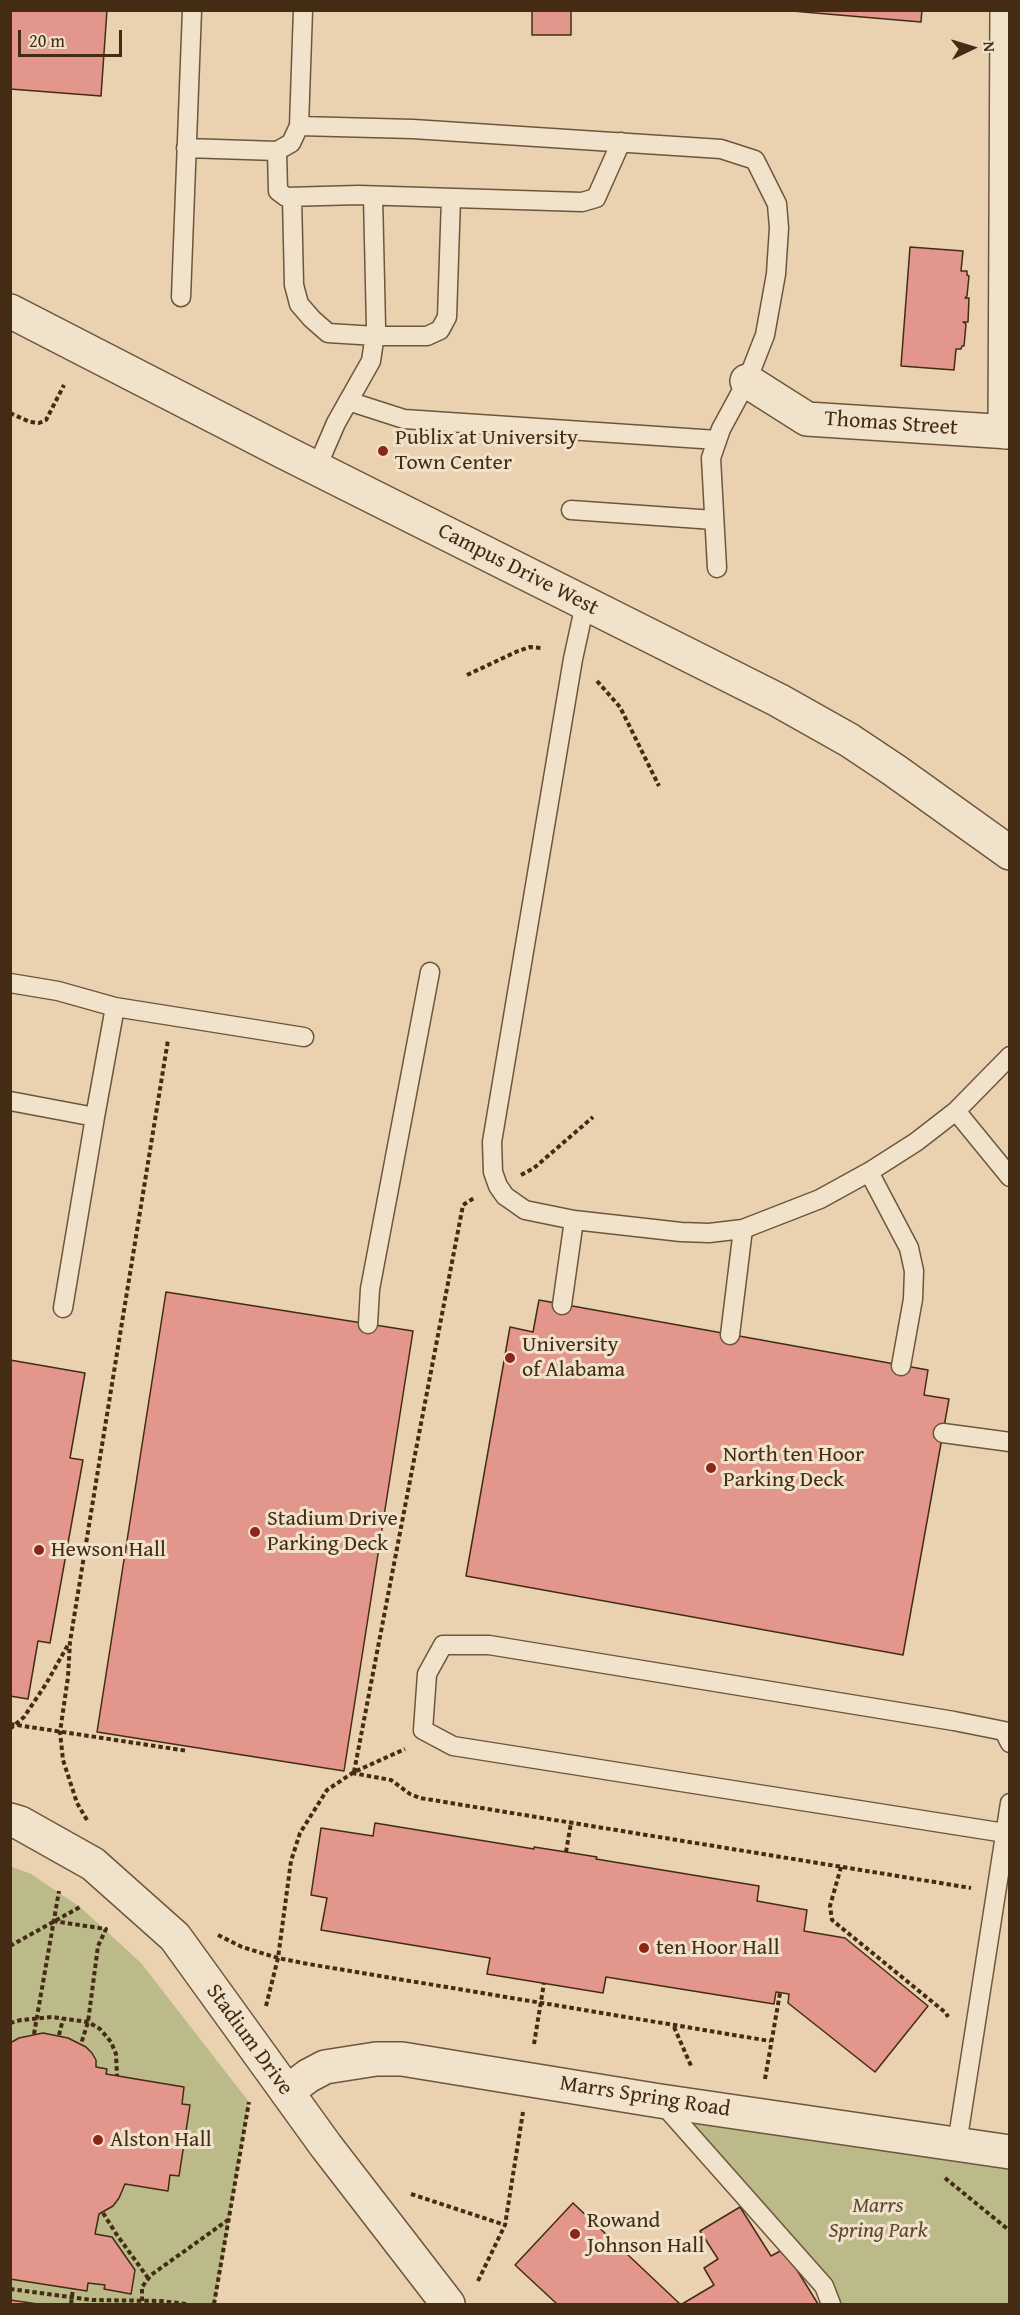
<!DOCTYPE html>
<html>
<head>
<meta charset="utf-8">
<style>
	body { margin:0 }
	#map { position:relative; width:1020px; height:2315px; overflow:hidden; background:#ead2b0; font-family:"Gentium Book Plus",serif }
	canvas { display:block }
	.frame { position:absolute; inset:0; border:12px solid #442c14; pointer-events:none }
	.north { position:absolute; left:942px; top:18px; width:60px; height:60px; -webkit-text-stroke:4px #f1e2cc; paint-order:stroke; rotate:86deg; font-size:16px; font-weight:700; line-height:24px; text-align:center; color:#442c14 }
	.north::after { content:''; display:block; margin:auto; width:21px; height:27px; background:#442c14; clip-path:polygon(50% 0,100% 100%,50% 72%,0 100%) }
	.scale { position:absolute; left:18px; top:30px; width:104px; height:27px; box-sizing:border-box; border:3px solid #442c14; border-top:0; padding-left:8px; font-size:18px; line-height:21px; white-space:nowrap; color:#442c14; -webkit-text-stroke:4px #f1e2cc; paint-order:stroke }
</style>
</head>
<body>
<div id="map">
<canvas width="1020" height="2315"></canvas>
<div class="frame"></div>
<div class="north">N</div>
<div class="scale">20 m</div>
</div>
<script>
const c = document.querySelector('canvas').getContext('2d');
c.lineJoin = 'round';
function paint(path, color) { c.fillStyle = color; c.fill(path, 'evenodd'); }
const toPath = rows => new Path2D(rows.map(r => 'M' + r).join(''));
function trace(path, color, width, dash) { c.strokeStyle = color; c.lineWidth = width; c.lineCap = dash ? 'butt' : 'round'; c.setLineDash(dash || []); c.stroke(path); }
function label(font, color, halo, rows, align = 'center') {
  c.font = font + ' "Gentium Book Plus",serif'; c.lineWidth = 6; c.setLineDash([]); c.textBaseline = 'middle'; c.strokeStyle = halo; c.fillStyle = color; for (const [text, x, y, turn = 0] of rows) {
    c.save(); c.translate(x, y); c.rotate((+turn || 0) * Math.PI / 180); c.textAlign = isNaN(turn) ? turn : align; if (halo) c.strokeText(text, 0, 0); c.fillText(text, 0, 0); c.restore();
  }
}
const green = toPath([
	[10,1866,31,1874,80,1907,141,1963,249,2102,215,2304,11,2304],
	[660,2101,1009,2152,1009,2304,831,2304]
]);
const building = toPath([
	[10,10,107,10,101,96,10,89,10,10],
	[532,10,571,10,571,35,532,35,532,10],
	[780,10,922,10,921,22,780,10],
	[910,247,963,251,961,271,967,271,967,275,969,276,967,296,965,298,969,298,968,322,963,322,966,324,964,346,962,346,961,349,956,349,954,370,901,366,910,247],
	[166,1292,413,1331,344,1771,97,1732,166,1292],
	[539,1300,928,1370,924,1395,949,1399,903,1655,466,1576,510,1327,533,1332,539,1300],
	[10,1360,85,1373,70,1458,83,1460,50,1643,38,1641,28,1699,10,1696,10,1360],
	[375,1823,534,1849,534,1847,566,1852,597,1857,596,1859,759,1886,757,1901,807,1910,804,1931,845,1938,928,2006,875,2072,788,2003,789,1994,776,1992,774,2004,606,1977,603,1993,487,1974,490,1958,321,1930,327,1898,311,1895,321,1828,373,1836,375,1823],
	[43,2033,68,2038,86,2047,92,2053,96,2060,96,2067,107,2069,106,2074,184,2087,182,2104,190,2105,179,2176,170,2175,168,2191,125,2184,119,2198,113,2206,99,2214,95,2234,112,2237,135,2270,131,2294,104,2289,105,2285,88,2283,87,2291,10,2279,10,2043,19,2038,43,2033],
	[573,2203,680,2304,557,2304,515,2265,573,2203],
	[740,2207,771,2256,784,2249,818,2304,682,2304,714,2285,704,2268,718,2259,700,2231,740,2207],
	[10,2300,38,2304,10,2304,10,2300]
]);
const path = toPath([
	[10,413,30,422,39,423,46,420,64,385],
	[467,675,518,651,530,647,541,648],
	[597,681,620,707,659,786],
	[521,1175,534,1168,593,1117],
	[10,1724,188,1751],
	[10,1729,24,1717,46,1684,69,1643],
	[354,1772,463,1205,474,1198],
	[352,1773,391,1780,410,1794,420,1798,971,1888],
	[87,1820,77,1803,63,1760,60,1732,68,1677,70,1642,168,1040],
	[566,1852,571,1823],
	[841,1867,830,1906,832,1920,946,2013,948,2017],
	[53,1921,106,1929,98,1946,88,2022,81,2044],
	[218,1935,242,1947,278,1958,308,1964,770,2041],
	[10,1946,80,1907],
	[266,2006,278,1958,291,1861,300,1833,327,1790,354,1772,405,1749],
	[10,2023,21,2020,52,2017,88,2022,100,2029,111,2042,116,2054,117,2076],
	[674,2027,692,2068],
	[34,2034,59,1891],
	[59,2035,63,2019],
	[534,2044,544,1983],
	[765,2079,780,1993],
	[945,2178,1010,2231],
	[411,2194,505,2225],
	[103,2213,117,2235,148,2278],
	[478,2281,505,2225,523,2112],
	[10,2289,92,2300,161,2301,187,2304],
	[142,2301,142,2287,151,2275,228,2220],
	[71,2304,73,2289],
	[214,2304,249,2102]
]);
const lane = toPath([
	[299,126,413,129,721,149,755,160,777,204,779,228,776,274,765,335,747,381,721,429,711,458,717,568],
	[186,148,277,151,291,143,299,126,303,10],
	[277,151,278,191,286,197,359,195,582,202,596,198,621,142],
	[292,197,294,285,299,304,312,319,328,333,376,336,427,336,440,330,447,317,451,198],
	[181,297,192,10],
	[348,401,404,419,717,440],
	[317,467,336,423,371,361,376,327,373,196],
	[571,510,714,520],
	[585,604,573,659,492,1142,493,1172,498,1186,505,1196,525,1210,574,1220,681,1232,709,1233,743,1229,820,1199,869,1172,916,1142,956,1111,1010,1056],
	[10,983,58,991,115,1007,304,1037],
	[10,1101,95,1117,115,1007],
	[956,1111,1010,1177],
	[869,1172,909,1248,914,1271,913,1299,901,1366],
	[562,1305,574,1220],
	[63,1308,95,1117],
	[368,1324,370,1289,430,972],
	[730,1335,743,1229],
	[943,1433,1010,1442],
	[1005,1833,453,1746,423,1730,427,1674,443,1645,489,1645,954,1721,1004,1731,1010,1743],
	[661,2102,824,2286,831,2304],
	[957,2144,1010,1803]
]);
const street = toPath([
	[10,311,284,452,778,700,849,740,894,770,1010,853],
	[747,381,807,419,1010,432],
	[1005,432,1007,10],
	[10,1820,20,1823,93,1864,175,1937,326,2146,448,2304],
	[287,2092,308,2076,325,2067,376,2059,402,2059,660,2101,1010,2152]
]);
const markers = [
	[383,451,6,"#8f2418"],
	[510,1358,6,"#8f2418"],
	[711,1468,6,"#8f2418"],
	[255,1532,6,"#8f2418"],
	[39,1550,6,"#8f2418"],
	[644,1948,6,"#8f2418"],
	[98,2140,6,"#8f2418"],
	[575,2234,6,"#8f2418"]
];
const streetNames = [
	["Thomas Street",891,424,4],
	["Campus Drive West",518,570,27],
	["Stadium Drive",249,2040,54],
	["Marrs Spring Road",645,2097,9]
];
const poiNames = [
	["Publix at University",395,438],
	["Town Center",395,463],
	["University",522,1345],
	["of Alabama",522,1370],
	["North ten Hoor",723,1455],
	["Parking Deck",723,1480],
	["Stadium Drive",267,1519],
	["Parking Deck",267,1544],
	["Hewson Hall",51,1550],
	["ten Hoor Hall",656,1948],
	["Alston Hall",110,2140],
	["Rowand",587,2221],
	["Johnson Hall",587,2246]
];
const parkNames = [
	["Marrs",878,2206],
	["Spring Park",878,2231]
];
paint(green, '#bbba88');
paint(building, '#e3968b');
trace(building, '#442c14', 1.5);
trace(lane, '#6e563b', 21);
trace(street, '#6e563b', 36);
trace(path, '#442c14', 4, [4.5, 3]);
trace(lane, '#f1e2cc', 18);
trace(street, '#f1e2cc', 33);
for (const [x, y, r, color] of markers) { const dot = new Path2D(); dot.arc(x, y, r, 0, 2 * Math.PI); c.fillStyle = color; c.fill(dot); trace(dot, '#f1e2cc', 2); }
label('22px', '#442c14', '#f1e2cc', streetNames);
label('22px', '#442c14', '#f1e2cc', poiNames, 'left');
label('italic 22px', '#5c482b', '#f1e2cc', parkNames);
</script>
</body>
</html>
